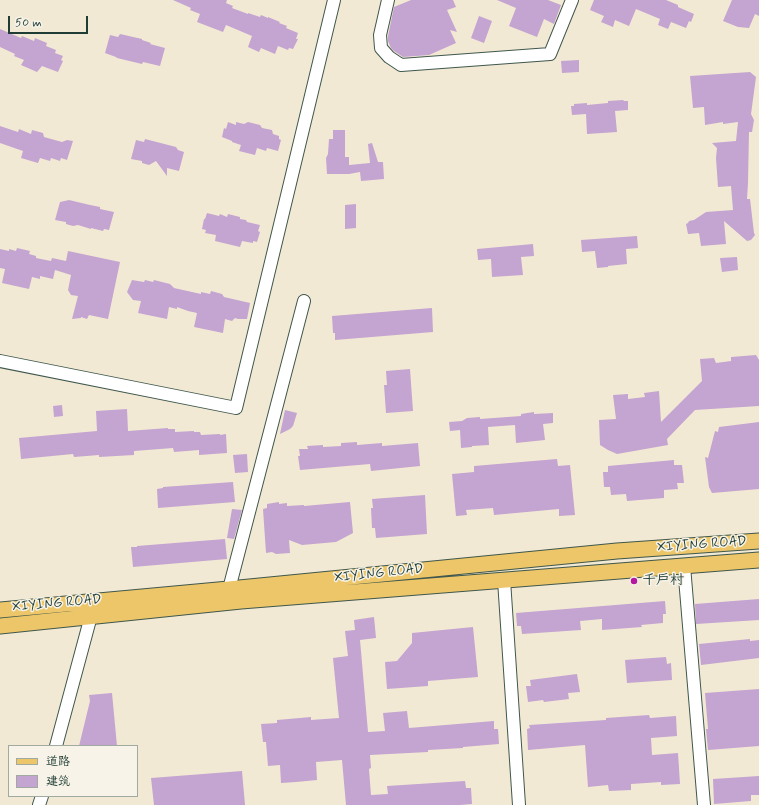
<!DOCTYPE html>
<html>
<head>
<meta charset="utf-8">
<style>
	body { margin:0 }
	#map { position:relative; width:759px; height:805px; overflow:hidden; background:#f2e9d4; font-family:Mynerve,"LXGW WenKai TC",sans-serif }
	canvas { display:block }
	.legend { position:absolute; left:8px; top:745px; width:130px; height:52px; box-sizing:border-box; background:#f7f3e8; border:1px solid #a1aaa0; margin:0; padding:5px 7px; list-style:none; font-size:12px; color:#1f3d34 }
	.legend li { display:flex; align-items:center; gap:8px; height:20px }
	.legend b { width:20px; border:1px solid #a1aaa0 }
	.scale { position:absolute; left:8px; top:16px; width:80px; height:18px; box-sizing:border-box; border:2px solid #1f3d34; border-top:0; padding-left:5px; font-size:12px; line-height:14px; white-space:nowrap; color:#1f3d34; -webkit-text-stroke:3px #f7f3e8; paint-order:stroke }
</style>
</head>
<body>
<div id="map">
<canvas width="759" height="805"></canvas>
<ul class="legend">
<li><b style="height:5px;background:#ecc669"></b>道路</li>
<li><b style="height:11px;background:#c4a4d1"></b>建筑</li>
</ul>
<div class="scale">50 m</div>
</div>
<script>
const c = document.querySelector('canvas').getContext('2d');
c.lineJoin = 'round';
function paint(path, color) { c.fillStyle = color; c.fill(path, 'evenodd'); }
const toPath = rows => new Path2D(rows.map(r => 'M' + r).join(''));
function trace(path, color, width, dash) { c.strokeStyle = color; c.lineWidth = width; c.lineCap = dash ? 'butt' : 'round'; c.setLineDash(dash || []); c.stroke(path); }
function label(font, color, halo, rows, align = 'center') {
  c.font = font + ' Mynerve,"LXGW WenKai TC",sans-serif'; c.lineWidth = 3; c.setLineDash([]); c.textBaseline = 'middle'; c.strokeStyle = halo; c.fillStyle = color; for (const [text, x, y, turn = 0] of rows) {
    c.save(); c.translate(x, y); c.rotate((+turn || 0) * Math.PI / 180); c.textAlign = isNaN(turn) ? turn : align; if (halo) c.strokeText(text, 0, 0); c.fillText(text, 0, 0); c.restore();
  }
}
const building = toPath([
	[173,0,227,0,226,3,233,6,232,8,248,14,248,13,260,17,261,15,268,18,268,17,280,22,279,23,287,26,286,28,298,33,296,39,298,39,293,49,289,48,288,50,278,46,275,54,261,48,259,52,248,47,252,36,226,25,223,32,197,22,200,14,190,10,191,8],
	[411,0,453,0,456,7,447,10,457,32,450,30,456,43,429,55,403,57,394,51,391,48,388,41,388,36,394,7],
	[497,0,548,0,561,5,554,24,544,19,537,37,509,26,516,8],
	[594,0,666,0,678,5,678,7,694,14,691,22,689,21,686,28,671,22,668,29,658,25,660,19,636,9,629,26,615,20,613,27,601,22,604,16,590,10],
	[732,0,759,0,759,16,755,14,749,28,738,27,723,21],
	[479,16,492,21,484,43,471,38],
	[0,29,21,38,22,36,34,41,35,38,47,43,46,46,56,50,55,53,63,56,61,60,63,61,58,72,42,66,37,72,21,65,24,60,14,56,15,54,0,47],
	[120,34,142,39,142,40,151,43,150,44,165,48,160,66,143,62,142,64,117,58,116,57,105,53,110,35,118,37],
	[579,60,579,72,562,73,561,61],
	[750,72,756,77,751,114,754,120,752,132,749,132,748,183,747,199,750,199,754,233,755,235,751,240,747,241,724,221,726,244,701,246,699,233,688,234,686,224,688,223,689,221,694,220,706,212,733,210,731,186,718,187,716,158,717,148,712,143,736,141,738,122,723,124,723,122,705,125,704,107,693,108,690,76],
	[623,100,624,101,628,101,628,110,615,111,617,132,587,134,586,114,572,115,571,106,574,106,574,104,587,103,587,105,608,103,608,101],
	[228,122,236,125,236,122,244,124,248,122,260,125,262,128,272,130,273,134,279,136,279,139,281,140,278,151,267,148,266,151,257,148,255,155,239,151,241,145,232,142,232,141,222,137,224,128,226,129],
	[0,126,18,132,19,129,31,134,32,130,43,133,44,137,62,142,67,140,73,141,67,160,61,158,60,161,51,158,50,161,40,158,38,163,21,158,23,151,0,143],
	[333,130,345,130,345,157,349,157,349,165,370,163,368,144,372,143,378,162,383,162,384,179,361,181,360,172,349,174,327,174,326,158,328,154,329,139,333,139],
	[145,139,176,147,178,150,184,152,179,171,167,168,167,176,156,161,149,165,142,163,142,161,131,159,136,140,144,142],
	[69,200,90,205,100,207,100,209,114,212,109,230,104,229,103,231,91,228,91,229,78,225,73,226,66,224,66,222,55,220,60,202],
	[356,204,356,228,345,229,345,205],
	[207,213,219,216,220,214,227,217,228,214,240,217,240,219,246,220,247,222,260,225,258,231,260,232,257,242,253,241,253,243,242,241,240,247,215,241,216,235,205,233,206,230,202,229,204,219,205,219],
	[637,236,638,248,626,249,627,264,608,266,608,267,597,268,595,251,582,252,581,240],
	[533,244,534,256,521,257,523,275,492,277,491,259,478,260,477,249],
	[17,248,30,251,29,254,36,256,36,258,51,261,52,258,66,261,68,251,120,262,108,319,89,315,87,319,81,317,81,318,72,319,78,296,71,295,68,290,71,275,55,270,53,279,40,276,40,279,32,277,29,289,2,283,5,269,0,268,0,249,9,251,9,249,16,251],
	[737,257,738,270,722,272,720,258],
	[132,280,144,282,145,280,153,282,154,280,170,284,174,288,201,294,201,292,210,294,211,291,222,294,224,297,250,303,247,319,238,319,235,318,232,321,225,319,223,333,194,327,197,313,188,311,177,307,177,309,169,307,167,319,138,313,141,301,133,300,127,292],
	[432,308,433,332,335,340,335,333,333,333,332,316],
	[756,355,759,360,759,406,695,410,667,439,668,445,617,454,608,450,600,445,599,420,616,419,613,395,628,394,628,399,645,397,644,393,659,391,661,422,702,381,700,359,714,358,716,363,731,361,731,357],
	[410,369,413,411,386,413,384,385,387,385,386,371],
	[62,405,63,416,54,417,53,406],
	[127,409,128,431,168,428,168,429,175,429,175,432,194,431,194,432,200,432,201,435,220,434,220,435,226,434,227,453,199,455,199,450,174,452,173,448,134,451,134,455,99,457,99,455,74,457,73,454,21,459,19,438,97,431,96,411],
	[285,410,297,413,293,426,290,429,280,434],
	[534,412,534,414,553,413,553,423,543,424,545,440,516,443,515,425,488,427,489,445,472,446,472,447,461,448,460,430,450,431,449,422,462,421,467,418,480,417,480,419,521,416,521,414],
	[759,422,759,489,712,493,709,487,705,457,708,458,715,431,718,432,719,427],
	[357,442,357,445,382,443,382,446,418,443,420,466,371,471,370,464,300,470,298,456,300,456,299,449,308,449,307,446,323,445,323,447,341,446,341,443],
	[247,454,248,472,235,473,233,455],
	[557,459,558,466,570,465,575,515,559,516,559,509,494,515,493,508,466,510,467,515,456,516,452,474,474,472,474,466],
	[674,460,674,465,682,465,684,483,677,483,678,489,664,490,664,498,627,501,626,494,611,495,610,487,604,487,603,472,608,472,608,466],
	[233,482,235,502,158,508,157,489,163,488,163,487],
	[425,495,427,534,376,538,375,528,372,528,371,508,373,508,372,499],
	[279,502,279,504,287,503,287,506,304,505,304,506,350,502,353,533,336,542,302,545,289,540,290,553,276,554,272,552,266,553,263,509,267,508,267,504],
	[232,509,242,510,234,539,227,538],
	[225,539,227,559,133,567,131,547,137,547,137,546],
	[759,599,759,620,696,624,695,604],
	[665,601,666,614,663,614,663,623,641,625,642,627,602,630,602,619,580,621,581,630,522,634,521,626,517,626,516,613],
	[374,617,376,638,360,640,368,732,385,731,383,713,407,711,409,728,494,721,494,729,498,729,499,744,463,747,463,748,428,750,428,752,370,755,371,768,369,769,371,795,388,794,387,786,465,781,466,788,471,788,472,804,460,805,346,805,342,760,316,762,317,780,296,782,281,783,280,765,268,766,266,742,263,742,261,724,277,723,277,720,300,718,311,717,311,720,339,718,333,658,348,656,345,631,355,630,354,620],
	[473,627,478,677,428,681,428,686,387,689,385,662,397,661,412,643,412,633],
	[750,639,750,641,759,640,759,658,701,665,699,644],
	[666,657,667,664,671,663,672,680,627,683,625,660],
	[577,674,580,692,568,693,569,699,544,702,543,700,528,702,526,686,531,686,530,680],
	[759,689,759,746,708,750,706,729,708,729,705,693],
	[112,693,117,746,79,746,90,701,89,695],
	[649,715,650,718,676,716,677,736,651,738,652,755,678,753,680,784,661,785,661,782,631,784,631,790,609,791,608,785,588,787,585,745,528,750,527,729,530,728,529,725,606,720,606,718],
	[242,771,245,805,154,805,151,778],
	[759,776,759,795,751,795,751,801,714,804,713,779]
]);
const minor = toPath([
	[388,0,380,35,381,48,389,57,401,65,550,54,572,0],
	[0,361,236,408,334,0],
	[684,566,704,805],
	[504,580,519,805],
	[229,589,304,301],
	[56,746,91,616],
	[39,805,42,796]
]);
const major = toPath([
	[0,610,229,589,617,551,759,541],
	[0,626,241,601,759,560]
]);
const markers = [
	[634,581,4,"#b5179e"]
];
const streetNames = [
	["XIYING ROAD",702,545,-4],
	["XIYING ROAD",379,574,-6],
	["XIYING ROAD",57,604,-5]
];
const poiNames = [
	["千户村",642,581]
];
paint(building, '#c4a4d1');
trace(minor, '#3f574c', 14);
trace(major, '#3f574c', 17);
trace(minor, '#fff', 12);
trace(major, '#ecc669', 15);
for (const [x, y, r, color] of markers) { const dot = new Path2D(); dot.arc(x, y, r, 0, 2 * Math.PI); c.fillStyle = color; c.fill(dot); trace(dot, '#f7f3e8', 1.5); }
label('14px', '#1f3d34', '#f7f3e8', streetNames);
label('14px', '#1f3d34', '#f7f3e8', poiNames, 'left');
</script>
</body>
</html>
